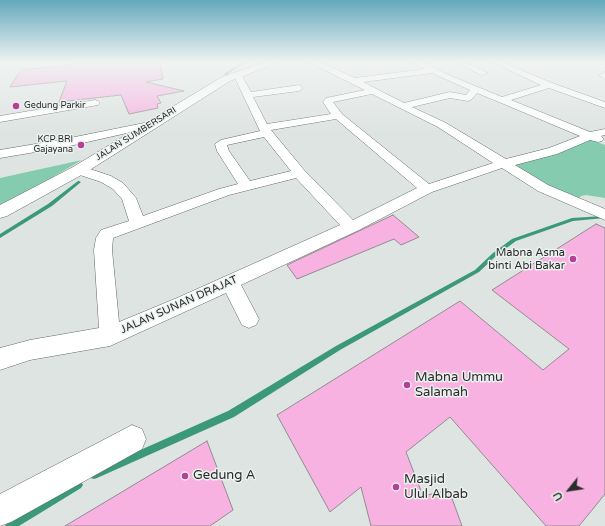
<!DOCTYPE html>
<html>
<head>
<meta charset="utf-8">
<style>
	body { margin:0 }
	#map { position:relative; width:605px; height:526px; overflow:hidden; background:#dee4e1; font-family:"Varela Round",sans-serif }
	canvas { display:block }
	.north { position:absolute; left:549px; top:470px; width:40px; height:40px; -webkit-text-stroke:3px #ebf1ee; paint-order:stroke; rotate:240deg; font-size:11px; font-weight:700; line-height:16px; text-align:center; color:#2a2c2b }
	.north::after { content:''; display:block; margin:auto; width:14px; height:18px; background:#2a2c2b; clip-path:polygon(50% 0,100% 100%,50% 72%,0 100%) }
</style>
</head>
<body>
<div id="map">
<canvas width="605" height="526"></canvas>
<div class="north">U</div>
</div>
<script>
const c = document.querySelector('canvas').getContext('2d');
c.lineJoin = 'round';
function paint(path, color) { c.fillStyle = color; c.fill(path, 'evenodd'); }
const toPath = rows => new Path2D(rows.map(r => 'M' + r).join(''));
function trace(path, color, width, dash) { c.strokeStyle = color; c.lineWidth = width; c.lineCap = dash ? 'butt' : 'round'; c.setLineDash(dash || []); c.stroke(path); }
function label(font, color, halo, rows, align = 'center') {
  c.font = font + ' "Varela Round",sans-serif'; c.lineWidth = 3; c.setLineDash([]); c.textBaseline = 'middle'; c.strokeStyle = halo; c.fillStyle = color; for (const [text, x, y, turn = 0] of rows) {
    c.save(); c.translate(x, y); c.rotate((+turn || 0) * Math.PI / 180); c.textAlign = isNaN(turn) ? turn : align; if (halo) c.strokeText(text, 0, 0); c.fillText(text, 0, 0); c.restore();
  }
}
const green = toPath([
	[589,139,605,145,605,198,586,195,581,196,577,200,548,189,511,166],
	[82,160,32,189,0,205,0,178]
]);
const stream = toPath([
	[243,62,245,62,226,75,224,74,243,62],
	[78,181,79,181,81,182,52,206,0,238,0,234,48,204,78,181],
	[603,216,605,216,605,218,573,221,516,241,497,255,479,272,340,350,234,417,97,478,94,479,91,478,90,475,91,472,228,411,336,346,475,270,493,253,512,239,572,218,603,216],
	[78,480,81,482,83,485,81,488,19,526,5,526,7,523,78,480]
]);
const building = toPath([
	[94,62,160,63,163,79,146,82,184,91,157,96,161,103,157,104,158,108,129,114,121,95,59,102,67,81,10,87,21,70,94,62],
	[393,215,419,237,401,245,394,239,297,279,287,265,393,215],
	[596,224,605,228,605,494,579,526,546,526,450,417,406,452,423,496,449,490,462,526,371,526,361,487,330,512,277,415,460,301,543,370,569,349,492,290,596,224],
	[207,441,233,510,210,526,65,526,207,441]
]);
const minor = toPath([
	[312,62,320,62,355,78,425,69,412,62,421,62,451,76,502,97,541,85,492,62,501,62,552,83,605,102,605,108,549,88,511,100,590,132,605,129,605,135,601,136,604,139,602,141,598,142,590,140,557,154,515,165,548,185,605,209,605,220,538,191,502,168,432,192,359,230,241,285,259,319,256,325,249,328,242,325,226,293,110,346,30,360,0,370,0,348,30,340,99,328,94,250,96,238,101,230,129,221,122,199,113,189,101,182,74,173,72,170,74,167,84,167,111,176,123,183,136,198,143,216,219,189,238,184,217,151,215,144,221,140,260,131,233,74,240,72,251,92,299,85,303,88,299,91,253,97,267,124,331,114,323,102,326,98,365,90,312,64,312,62],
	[432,73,470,90,466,95,450,92,404,103,363,82,432,73],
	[477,93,499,102,580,136,549,148,506,159,446,123,412,107,450,98,468,101,471,100,477,93],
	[372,94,438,127,493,163,429,184,342,114,333,102,372,94],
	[336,119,417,188,353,220,304,170,271,130,336,119],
	[264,137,291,171,250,181,229,151,227,145,264,137],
	[296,178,340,225,177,298,119,322,112,250,113,238,229,195,296,178],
	[456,62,465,62,488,73,481,75,456,62],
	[605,72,605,79,599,75,605,72],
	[95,100,98,101,100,103,98,105,0,122,0,116,95,100],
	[154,121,158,122,159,124,158,126,65,147,0,158,0,150,65,139,154,121],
	[132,425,142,429,146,439,142,449,11,522,0,526,0,494,132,425]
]);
const major = toPath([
	[266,62,279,62,230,81,85,173,7,216,0,218,0,205,73,167,222,77,266,62]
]);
const markers = [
	[16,106,4,"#b54099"],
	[81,145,4,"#b54099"],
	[573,259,4,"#b54099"],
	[407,385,4,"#b54099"],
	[185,476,4,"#b54099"],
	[396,487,4,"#b54099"]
];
const farPoinames = [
	["Gedung Parkir",24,106],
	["KCP BRI",73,140,"right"],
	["Gajayana",73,150,"right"]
];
const farStreetnames = [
	["JALAN SUMBERSARI",136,134,-32]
];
const poiNames = [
	["Mabna Asma",565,253],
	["binti Abi Bakar",565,266]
];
const streetNames = [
	["JALAN SUNAN DRAJAT",179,305,-24]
];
const nearPoinames = [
	["Mabna Ummu",415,378],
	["Salamah",415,393],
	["Gedung A",193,476],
	["Masjid",404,480],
	["Ulul Albab",404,495]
];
paint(green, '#84cbaf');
paint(stream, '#3b9979');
paint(building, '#f8b2e2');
trace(building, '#918c8f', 1);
trace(minor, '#636866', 1);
trace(major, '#636866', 1);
paint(minor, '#fff');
paint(major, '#fff');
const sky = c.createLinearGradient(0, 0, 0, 135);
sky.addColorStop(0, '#63a9bc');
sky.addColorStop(0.46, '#f0f3f2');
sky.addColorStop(1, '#f0f3f200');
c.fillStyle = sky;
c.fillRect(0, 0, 605, 135);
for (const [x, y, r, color] of markers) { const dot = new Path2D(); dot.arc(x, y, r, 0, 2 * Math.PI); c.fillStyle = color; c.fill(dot); trace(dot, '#ebf1ee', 1.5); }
label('9px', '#2a2c2b', '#ebf1ee', farPoinames, 'left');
label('9px', '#2a2c2b', '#ebf1ee', farStreetnames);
label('11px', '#2a2c2b', '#ebf1ee', poiNames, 'right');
label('11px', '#2a2c2b', '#ebf1ee', streetNames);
label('13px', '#2a2c2b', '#ebf1ee', nearPoinames, 'left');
</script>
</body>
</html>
